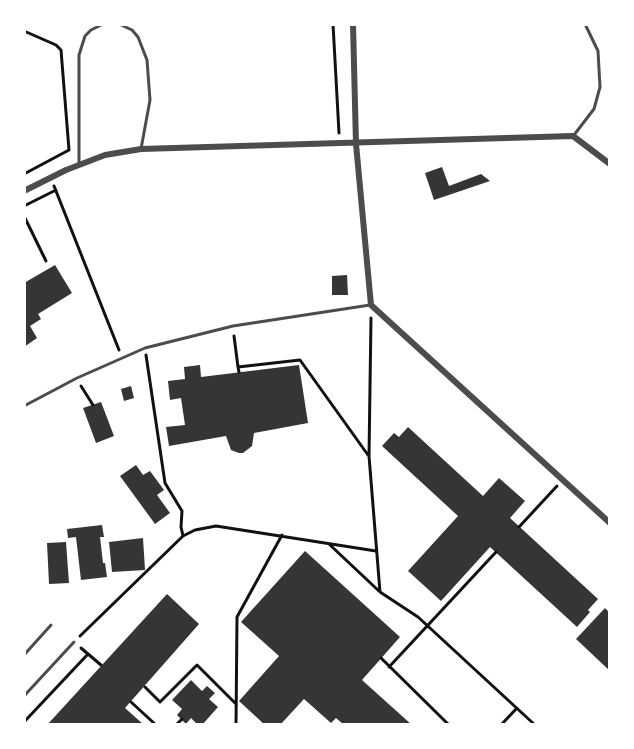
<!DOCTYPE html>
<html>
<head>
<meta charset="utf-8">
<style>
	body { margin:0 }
	#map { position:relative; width:634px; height:749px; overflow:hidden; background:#fff; font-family:"Varela Round",sans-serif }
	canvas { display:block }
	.frame { position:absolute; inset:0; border:26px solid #fff; pointer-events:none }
</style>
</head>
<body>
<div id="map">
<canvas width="634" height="749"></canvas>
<div class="frame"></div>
</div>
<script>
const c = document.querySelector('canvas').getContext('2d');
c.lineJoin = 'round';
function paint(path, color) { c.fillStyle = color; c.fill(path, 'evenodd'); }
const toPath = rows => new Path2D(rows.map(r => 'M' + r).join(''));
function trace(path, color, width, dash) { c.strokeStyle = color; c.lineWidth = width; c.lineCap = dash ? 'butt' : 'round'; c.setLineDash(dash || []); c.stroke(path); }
const building = toPath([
	[442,167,449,186,481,174,490,181,434,200,425,173],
	[55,265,72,293,38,314,41,319,30,326,37,338,24,347,24,283],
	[347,275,348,295,332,295,332,276],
	[200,365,201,377,299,365,308,423,254,433,252,446,243,453,239,453,231,450,226,436,169,446,166,427,185,425,181,398,170,400,168,381,185,379,184,367],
	[131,386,134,398,124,401,121,389],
	[101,402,114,436,96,443,83,408],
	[408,427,483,496,499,478,525,501,510,518,598,599,588,610,590,612,577,627,490,547,441,601,408,571,458,516,382,446,394,433,399,437],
	[136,465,143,475,150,471,164,490,157,495,170,513,155,524,120,476],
	[102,525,104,537,100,537,103,563,105,563,107,577,81,580,76,537,68,538,67,529],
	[143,538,145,570,112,572,109,542],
	[66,542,69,583,49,584,47,543],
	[305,551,400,637,362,680,412,725,344,725,336,718,331,723,304,699,280,725,265,725,239,701,279,656,241,622],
	[167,594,199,624,125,708,144,725,47,725],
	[605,608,610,613,610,671,576,639],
	[191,680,202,691,207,686,215,693,209,699,218,707,202,725,198,725,191,718,186,724,177,715,182,709,172,700]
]);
const path = toPath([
	[333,24,339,133],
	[24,31,56,45,61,50,69,150,24,174],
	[54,186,119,350],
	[24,206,56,190],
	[24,216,46,261],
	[371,318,369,456,380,592],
	[234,336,238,367],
	[146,355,165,483,182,511,181,527,183,536],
	[239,372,238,367,300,360,368,455],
	[81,386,93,405],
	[519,527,557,486],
	[329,544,380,592,418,617,535,725],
	[80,636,183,536,195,530,216,526,376,551],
	[81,648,101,665],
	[381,658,449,725],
	[389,667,496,552],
	[145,687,160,702,197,665,235,703],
	[131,702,156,725],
	[24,722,88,654],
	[176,725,182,719],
	[236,725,237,617,282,535],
	[501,725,517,708]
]);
const service = toPath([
	[119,24,132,30,138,37,147,60,150,100,141,149],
	[574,135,594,109,600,87,598,51,585,24],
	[79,164,79,55,85,36,91,30,103,24],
	[24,406,77,378,145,348,233,326,370,305],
	[24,655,51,625],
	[24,696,74,642]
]);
const minor = toPath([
	[353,24,356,144,371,305,610,523],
	[24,191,66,170,105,155,141,149,573,136,610,164]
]);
paint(building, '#353535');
trace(path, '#111', 3);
trace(service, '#4c4c4c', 3);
trace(minor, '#4c4c4c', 6);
</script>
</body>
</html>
